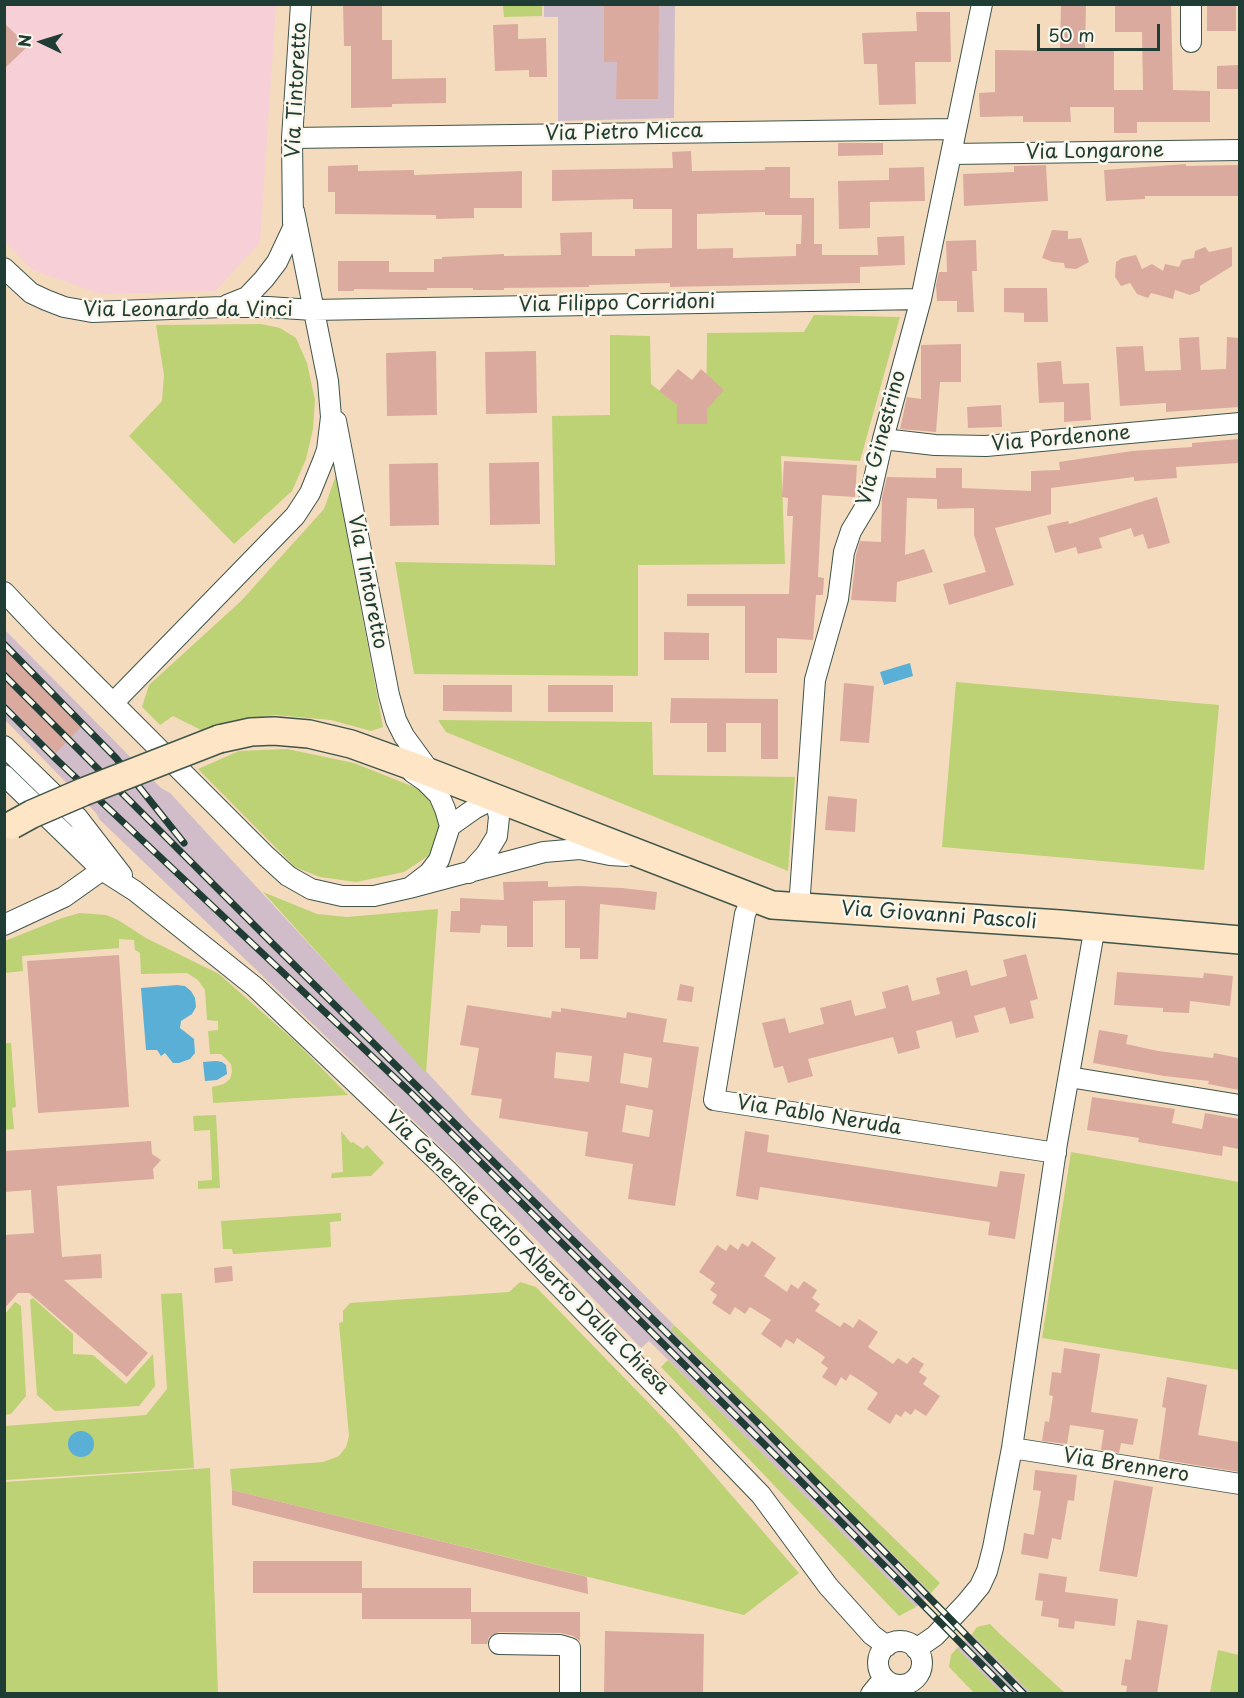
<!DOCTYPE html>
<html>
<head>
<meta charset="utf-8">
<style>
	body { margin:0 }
	#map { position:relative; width:1244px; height:1698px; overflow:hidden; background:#f4dbbe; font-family:"Playpen Sans",sans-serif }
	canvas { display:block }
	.frame { position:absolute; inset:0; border:6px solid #1f3d34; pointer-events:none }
	.north { position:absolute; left:12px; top:12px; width:60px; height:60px; -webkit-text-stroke:4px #fbf7ec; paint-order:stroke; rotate:274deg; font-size:16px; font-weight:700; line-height:24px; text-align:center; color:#1f3d34 }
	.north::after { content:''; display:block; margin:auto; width:21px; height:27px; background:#1f3d34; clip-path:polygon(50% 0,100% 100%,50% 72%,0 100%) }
	.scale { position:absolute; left:1037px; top:24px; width:123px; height:27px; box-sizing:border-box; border:3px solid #1f3d34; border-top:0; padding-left:8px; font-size:18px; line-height:21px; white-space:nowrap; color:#1f3d34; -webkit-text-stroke:4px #fbf7ec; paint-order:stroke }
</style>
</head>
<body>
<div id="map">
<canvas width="1244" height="1698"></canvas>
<div class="frame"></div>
<div class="north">N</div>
<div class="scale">50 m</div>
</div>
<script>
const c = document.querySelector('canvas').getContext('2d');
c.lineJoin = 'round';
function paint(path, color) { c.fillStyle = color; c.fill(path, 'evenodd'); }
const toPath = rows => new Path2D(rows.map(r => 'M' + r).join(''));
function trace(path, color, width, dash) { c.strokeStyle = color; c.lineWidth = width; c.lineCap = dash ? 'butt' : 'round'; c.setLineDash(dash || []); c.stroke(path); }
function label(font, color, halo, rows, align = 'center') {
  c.font = font + ' "Playpen Sans",sans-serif'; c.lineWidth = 5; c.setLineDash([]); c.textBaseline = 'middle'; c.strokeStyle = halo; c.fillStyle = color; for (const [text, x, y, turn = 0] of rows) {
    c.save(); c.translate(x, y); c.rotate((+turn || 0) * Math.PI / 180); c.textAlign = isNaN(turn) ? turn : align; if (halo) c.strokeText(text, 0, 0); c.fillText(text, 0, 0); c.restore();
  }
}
const built = toPath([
	[4,5,276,5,260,243,215,291,101,294,32,270,5,242]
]);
const industrial = toPath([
	[544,5,675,5,674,118,558,121,558,17,544,17],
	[4,629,161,788,170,793,473,1122,674,1325,671,1328,931,1593,916,1607,649,1341,641,1348,515,1218,100,820,96,813,5,720],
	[972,1634,1031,1693,1002,1693,957,1648]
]);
const green = toPath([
	[503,5,542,5,542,16,504,17],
	[814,315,900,317,860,461,781,456,785,564,638,565,638,676,414,674,395,562,555,565,552,416,610,415,610,335,650,336,651,384,677,405,677,424,706,424,707,333,804,332],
	[261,324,280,328,296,338,307,363,315,400,313,429,306,459,292,491,234,544,129,436,162,401,164,375,156,325],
	[336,475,383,727,371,731,331,720,275,715,236,721,207,733,173,716,160,725,142,707,149,685,241,601,324,509],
	[956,682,1219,705,1204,870,942,847],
	[438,720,652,722,653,775,795,777,788,871,446,732],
	[287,749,354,763,424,791,439,817,439,835,434,852,404,872,356,882,320,877,295,867,198,769,239,751],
	[263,892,317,914,347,917,438,909,426,1073],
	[80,913,106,915,118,920,146,938,219,974,297,1043,348,1095,213,1103,212,1087,224,1084,230,1079,232,1072,231,1064,221,1054,210,1054,208,1031,218,1030,218,1021,207,1020,205,990,198,980,187,973,141,974,140,953,135,950,134,940,119,939,119,948,22,956,23,971,5,973,5,941,62,918],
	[5,1043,11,1043,16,1107,12,1108,14,1129,5,1130],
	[216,1115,220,1188,198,1189,198,1181,212,1180,210,1130,194,1131,193,1116],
	[341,1131,351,1143,353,1142,363,1149,367,1145,384,1163,371,1176,331,1178,332,1173,343,1172],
	[1071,1152,1239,1182,1239,1370,1042,1338],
	[341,1213,341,1221,330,1222,331,1247,235,1254,233,1254,232,1249,223,1249,221,1221],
	[520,1282,536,1287,674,1429,799,1573,744,1615,232,1490,230,1469,323,1462,339,1456,346,1447,349,1436,339,1323,343,1322,343,1311,350,1303,509,1292],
	[182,1293,194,1468,5,1480,5,1426,146,1415,167,1389,161,1294],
	[33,1298,73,1334,73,1354,93,1355,126,1384,153,1354,155,1386,139,1406,55,1411,37,1395,30,1300],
	[15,1302,21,1306,26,1396,11,1414,5,1415,5,1314],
	[674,1325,940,1583,931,1593,671,1329],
	[668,1360,916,1607,899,1616,661,1367],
	[210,1468,218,1693,5,1693,5,1482],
	[990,1624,1001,1635,1065,1693,1031,1693,972,1634,977,1627],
	[957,1648,1002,1693,974,1693,949,1667,951,1655],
	[1218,1650,1239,1655,1239,1693,1210,1693]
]);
const water = toPath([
	[910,663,913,676,884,685,880,672],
	[177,985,185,986,191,991,195,998,196,1007,192,1014,181,1021,180,1028,194,1039,195,1053,190,1059,179,1063,173,1063,165,1053,161,1056,157,1050,146,1050,141,988],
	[216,1061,222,1062,226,1065,227,1074,217,1080,205,1081,203,1062],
	'68 1444a13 13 0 1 1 26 0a13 13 0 1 1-26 0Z'
]);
const building = toPath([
	[343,4,382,4,382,40,392,40,392,79,446,78,446,103,392,104,392,107,351,108,351,46,344,46],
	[604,4,659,4,658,99,616,99,617,62,604,62],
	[1061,4,1086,4,1085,51,1114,51,1114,90,1143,90,1142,32,1115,32,1115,4,1171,4,1173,90,1210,91,1210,122,1137,122,1137,133,1114,133,1114,107,1070,107,1071,122,1023,122,1023,116,980,117,979,93,995,92,995,50,1060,51],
	[1207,4,1236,4,1236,31,1207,31],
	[916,12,950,12,951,62,915,62,916,104,879,105,877,64,864,64,862,33,917,31],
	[4,23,28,46,4,69],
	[518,24,518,39,546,38,547,77,529,77,529,70,495,71,493,25],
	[1239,65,1239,89,1217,89,1217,66],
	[838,143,883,143,883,155,838,156],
	[691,151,692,171,765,170,765,167,790,167,790,198,814,198,814,244,822,244,822,255,878,255,877,237,904,236,905,265,860,267,860,283,670,287,670,283,589,285,589,287,504,288,504,290,473,290,473,288,427,288,427,290,354,289,354,291,338,291,338,261,389,261,389,272,434,272,434,259,442,259,442,257,504,254,504,256,561,255,560,233,592,232,592,256,635,256,635,249,672,248,672,209,633,209,633,199,552,201,552,170,673,168,672,152],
	[765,212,765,215,802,215,801,244,796,244,796,256,733,258,733,248,697,249,697,214],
	[1186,164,1186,166,1239,165,1239,196,1145,196,1145,199,1106,201,1104,170],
	[358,165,358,171,414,170,414,175,522,171,522,208,474,208,474,218,436,219,436,215,335,214,335,192,328,192,328,166],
	[1046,165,1048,201,964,206,963,174,1014,172,1014,166],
	[924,167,925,201,870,202,870,228,839,229,838,181,889,180,889,168],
	[1052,230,1068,231,1068,239,1081,238,1089,262,1076,269,1065,268,1064,263,1053,262,1042,258],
	[976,240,977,271,972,271,974,312,957,312,957,301,937,301,936,285,939,272,947,272,946,241],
	[1205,247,1209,252,1232,247,1232,266,1200,286,1200,291,1190,295,1175,290,1173,299,1151,293,1148,298,1137,294,1130,283,1121,286,1115,277,1116,262,1122,258,1136,255,1142,269,1152,264,1163,271,1165,264,1179,267,1182,260,1194,258,1195,251],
	[1004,288,1047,288,1048,322,1024,322,1024,313,1004,312],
	[1199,337,1201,370,1226,369,1227,337,1239,338,1239,407,1166,412,1166,403,1120,406,1116,347,1143,346,1145,371,1181,370,1179,338],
	[961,344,961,382,940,382,936,432,900,429,907,397,921,399,921,345],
	[436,351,437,415,387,416,386,353],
	[536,351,537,413,486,414,485,352],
	[1061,361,1063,384,1089,383,1091,420,1064,422,1064,402,1039,403,1037,363],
	[678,369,692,380,701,369,724,390,707,409,707,424,677,424,677,405,659,391],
	[1001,405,1002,427,968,428,967,407],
	[1239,439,1239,463,1176,467,1177,478,1134,481,1134,477,1051,488,1051,514,995,528,1014,585,949,605,943,584,986,572,974,535,974,508,937,509,937,499,907,498,905,555,924,549,933,572,897,582,896,602,851,600,856,555,860,541,881,542,882,497,887,477,936,478,936,468,962,468,962,488,1031,491,1031,471,1060,470,1059,462,1132,451,1192,447,1192,443],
	[784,461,857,465,855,497,822,495,818,577,824,578,823,595,816,595,813,640,777,638,777,673,745,673,745,606,687,606,687,594,789,594,793,516,787,516,788,498,782,497],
	[539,462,540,524,490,525,489,463],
	[438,463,439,525,390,526,389,464],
	[1157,497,1170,543,1148,549,1143,534,1134,537,1131,528,1099,538,1102,548,1078,554,1076,547,1055,553,1047,526,1068,521,1069,524],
	[664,632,709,633,709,660,664,660],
	[4,648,82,726,56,753,4,701],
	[844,683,874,686,869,743,840,741],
	[443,685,512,685,512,712,443,711],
	[548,685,613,685,613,712,548,712],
	[671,698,778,699,778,759,761,759,761,723,726,723,726,752,707,752,707,723,670,723],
	[828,796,857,799,855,832,825,830],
	[548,881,548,887,579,886,622,888,657,892,655,910,600,904,598,959,580,959,580,948,565,948,565,900,533,901,533,947,507,947,507,926,481,925,480,933,450,932,451,911,460,911,460,898,504,900,503,882],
	[1026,954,1038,999,1030,1001,1034,1018,1010,1024,1005,1007,974,1016,979,1032,956,1038,952,1021,916,1031,920,1048,898,1054,893,1037,808,1059,813,1076,788,1083,783,1066,774,1068,762,1023,785,1018,789,1033,824,1024,820,1008,851,1000,855,1016,886,1008,882,992,908,985,912,1001,940,994,936,978,967,970,971,986,1007,976,1003,960],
	[119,955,129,1107,38,1113,27,961],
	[1117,972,1203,978,1204,973,1233,976,1230,1006,1190,1001,1189,1013,1163,1012,1163,1008,1114,1005],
	[680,984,694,987,692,1002,677,1000],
	[467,1005,551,1018,552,1011,561,1012,561,1008,626,1018,627,1012,667,1019,663,1042,699,1047,675,1206,628,1199,633,1164,585,1156,588,1132,499,1118,502,1099,471,1095,479,1048,460,1045],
	[556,1052,592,1056,589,1082,554,1078],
	[624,1053,652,1058,648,1088,620,1083],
	[626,1105,653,1110,649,1137,622,1132],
	[1099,1030,1128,1035,1126,1044,1158,1051,1213,1058,1214,1053,1239,1058,1239,1090,1208,1084,1209,1081,1164,1076,1093,1063],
	[1092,1097,1175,1109,1172,1123,1202,1129,1205,1113,1239,1119,1239,1149,1223,1146,1222,1156,1138,1142,1139,1138,1087,1130],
	[745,1131,769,1135,767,1152,997,1187,1000,1171,1025,1174,1015,1239,988,1235,990,1222,760,1187,758,1200,736,1196],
	[151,1141,152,1154,161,1160,153,1169,154,1179,57,1186,62,1257,101,1254,102,1278,64,1280,148,1353,127,1377,29,1293,18,1293,4,1309,4,1235,34,1233,31,1190,4,1192,4,1151],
	[752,1241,776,1258,764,1276,787,1292,791,1284,798,1289,804,1281,817,1290,812,1298,820,1304,815,1311,840,1327,844,1322,853,1328,859,1319,878,1332,868,1347,893,1364,898,1358,907,1364,913,1357,924,1364,919,1372,927,1378,923,1384,940,1396,926,1416,915,1409,911,1415,905,1411,901,1417,896,1414,890,1424,867,1409,878,1393,864,1383,850,1374,846,1381,841,1377,836,1386,822,1377,828,1368,821,1363,825,1357,797,1338,794,1344,786,1339,781,1348,761,1334,771,1320,750,1307,745,1314,735,1307,730,1315,712,1303,717,1295,710,1290,715,1283,699,1272,717,1245,726,1251,730,1244,738,1250,742,1243,748,1247],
	[232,1266,233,1281,215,1283,214,1268],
	[1064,1348,1100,1354,1091,1412,1138,1419,1133,1445,1121,1443,1119,1453,1101,1450,1104,1430,1070,1425,1067,1444,1042,1441,1045,1421,1049,1422,1053,1396,1049,1395,1052,1372,1061,1373],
	[1167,1377,1207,1385,1198,1435,1239,1442,1239,1472,1159,1459,1166,1408,1162,1407],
	[1035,1470,1077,1475,1074,1501,1068,1500,1061,1540,1052,1538,1048,1559,1021,1554,1024,1533,1034,1535,1041,1491,1033,1490],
	[1114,1480,1153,1487,1137,1577,1099,1571],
	[232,1490,587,1577,588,1594,232,1505],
	[253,1561,362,1561,362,1588,471,1588,471,1619,362,1619,362,1593,253,1593],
	[1039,1573,1067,1577,1065,1592,1118,1599,1115,1626,1075,1621,1074,1629,1058,1627,1059,1619,1041,1616,1043,1601,1035,1600],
	[471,1612,580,1612,580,1641,573,1636,561,1633,499,1632,489,1637,487,1644,471,1644],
	[1137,1620,1168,1625,1157,1694,1126,1694,1127,1686,1121,1685,1125,1659,1131,1660],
	[605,1631,704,1634,703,1694,604,1694]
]);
const street = toPath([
	[1191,42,1191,4],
	[292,138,955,129],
	[951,154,1240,150],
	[293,223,292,138,301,4],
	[4,268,31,293,46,300,64,307,92,312,223,307,268,307,313,310,921,299],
	[227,305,247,297,264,279,277,262,293,228],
	[336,421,389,695,396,720,404,736,431,773],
	[883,439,935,445,986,446,1240,423],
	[4,592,45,635,266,856,288,876,311,889,342,896,374,896,409,888,544,852,580,849,610,855,626,856],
	[113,703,295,516,310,493,323,461,327,450,331,417,328,381,294,211],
	[4,746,78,818,122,875],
	[412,772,425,781,439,795,445,809,450,826,439,860,429,873,412,886],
	[4,775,102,870,135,891,255,987,447,1170,761,1495,828,1586,872,1635,887,1646],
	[450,826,474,809,495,798,499,817,497,836,486,854,469,873],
	[752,898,745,914,714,1100,1056,1153],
	[799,908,815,680,838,599,844,552,851,531,869,501,883,439,921,299,982,4],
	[4,925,64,897,102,870,104,858],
	[1069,1077,1240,1105],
	[1012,1448,1240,1484],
	'878 1663a22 22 0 1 1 44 0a22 22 0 1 1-44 0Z',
	[499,1644,560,1645,570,1648,570,1694],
	[916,1649,935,1636,966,1603,980,1586,987,1571,993,1548,1012,1448,1057,1143,1095,926],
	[871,1694,884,1678]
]);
const secondary = toPath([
	[219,739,251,732,274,731,309,734,351,744,431,773,772,905,1060,924,1240,940]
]);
const rail = toPath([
	[4,644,116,758,184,843],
	[4,675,271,942,758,1423,1024,1694],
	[4,707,57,760,412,1094,765,1445,1011,1694]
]);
const secondaryBridge = toPath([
	[12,825,32,814,83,792,219,739]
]);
const streetNames = [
	["Via Tintoretto",297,90,-87],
	["Via Pietro Micca",624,133,-1],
	["Via Longarone",1095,152,-1],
	["Via Filippo Corridoni",617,304,-1],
	["Via Leonardo da Vinci",188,310],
	["Via Ginestrino",882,438,-75],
	["Via Pordenone",1061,439,-5],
	["Via Tintoretto",367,582,79],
	["Via Giovanni Pascoli",939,916,4],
	["Via Pablo Neruda",819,1116,9],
	["Via Generale Carlo Alberto Dalla Chiesa",527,1253,45],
	["Via Brennero",1126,1466,9]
];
paint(built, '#f6cfd7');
paint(industrial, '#d1bdc9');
paint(green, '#bdd175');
paint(water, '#59afd6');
paint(building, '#dbaa9e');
trace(street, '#3f5549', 22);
trace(secondary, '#3f5549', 30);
trace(street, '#fff', 20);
trace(secondary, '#fde5c5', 27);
trace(rail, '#1f3d34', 7);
trace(rail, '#fbf7ec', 4.5, [14]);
trace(secondaryBridge, '#3f5549', 30, []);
trace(secondaryBridge, '#fde5c5', 27);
label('20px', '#1f3d34', '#fbf7ec', streetNames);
</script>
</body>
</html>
